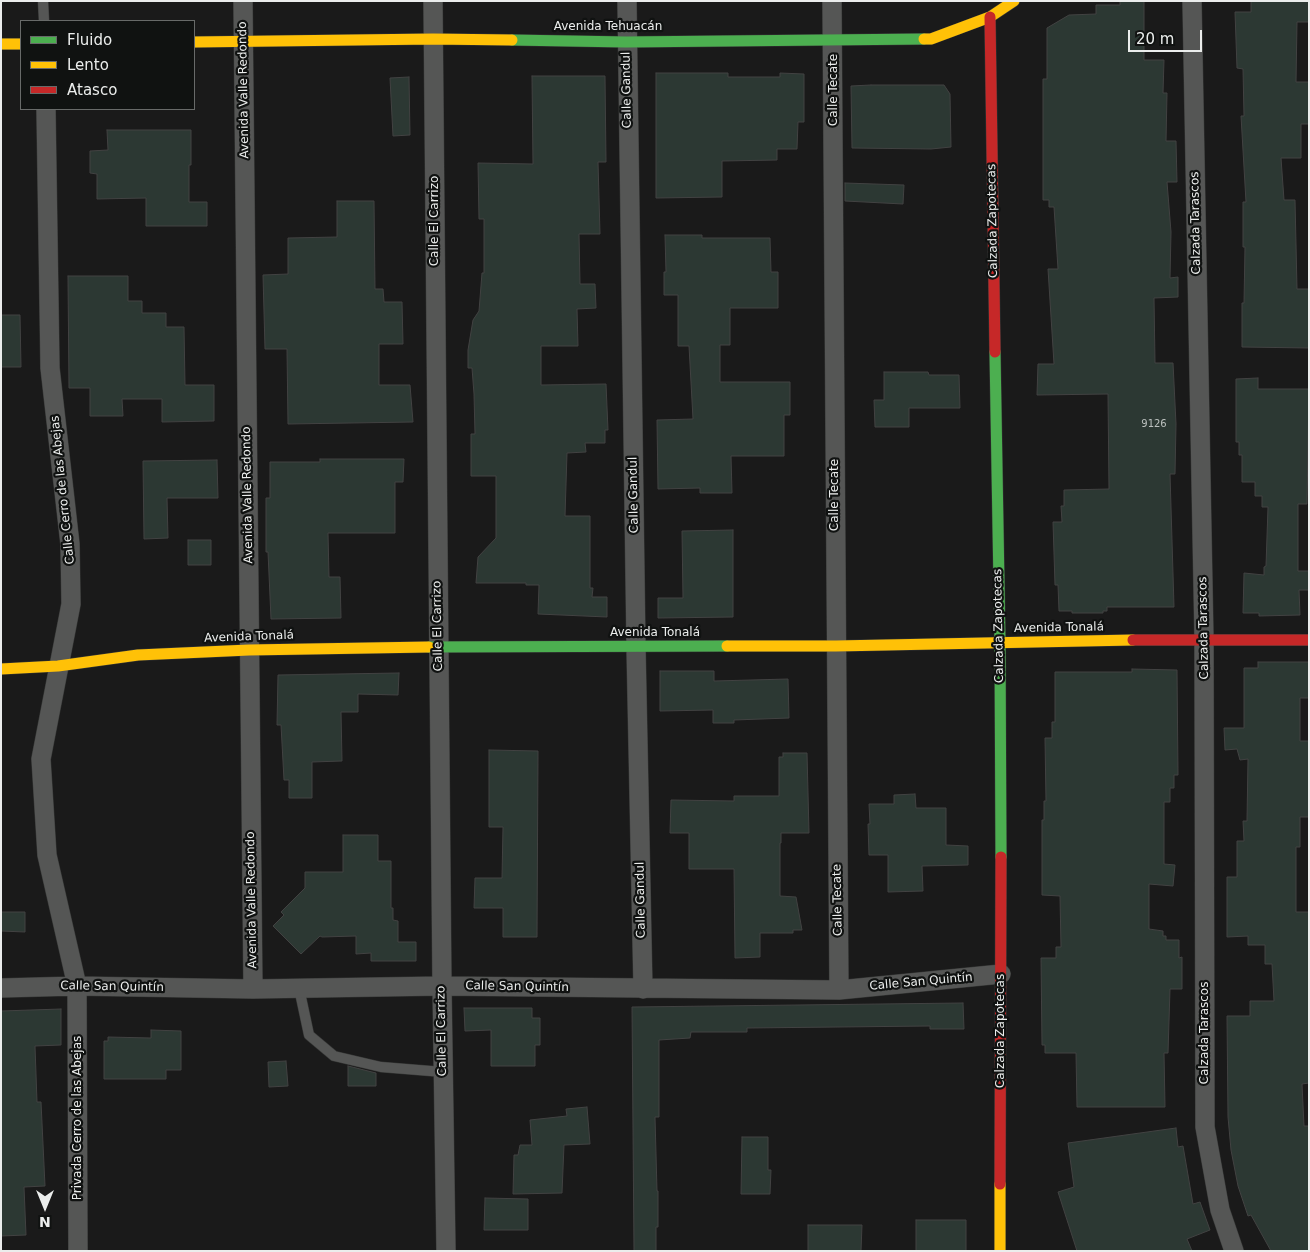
<!DOCTYPE html>
<html>
<head>
<meta charset="utf-8">
<style>
	body { margin:0 }
	#map { position:relative; width:1310px; height:1252px; overflow:hidden; background:#1a1a1a; font-family:"DejaVu Sans",sans-serif }
	canvas { display:block }
	.frame { position:absolute; inset:0; border:2px solid #ebedec; pointer-events:none }
	.legend { position:absolute; left:20px; top:20px; width:175px; height:90px; box-sizing:border-box; background:#101211; border:1px solid #686a69; margin:0; padding:6px 9px; list-style:none; font-size:15px; color:#ebedec }
	.legend li { display:flex; align-items:center; gap:10px; height:25px }
	.legend b { width:25px; border:1px solid #686a69 }
	.north { position:absolute; left:20px; top:1182px; width:50px; height:50px; -webkit-text-stroke:4px #101211; paint-order:stroke; rotate:180deg; font-size:14px; font-weight:700; line-height:20px; text-align:center; color:#ebedec }
	.north::after { content:''; display:block; margin:auto; width:18px; height:22px; background:#ebedec; clip-path:polygon(50% 0,100% 100%,50% 72%,0 100%) }
	.scale { position:absolute; left:1128px; top:30px; width:74px; height:22px; box-sizing:border-box; border:2px solid #ebedec; border-top:0; padding-left:6px; font-size:15px; line-height:18px; white-space:nowrap; color:#ebedec; -webkit-text-stroke:4px #101211; paint-order:stroke }
</style>
</head>
<body>
<div id="map">
<canvas width="1310" height="1252"></canvas>
<div class="frame"></div>
<ul class="legend">
<li><b style="height:6px;background:#4caf50"></b>Fluido</li>
<li><b style="height:6px;background:#ffc107"></b>Lento</li>
<li><b style="height:6px;background:#c62828"></b>Atasco</li>
</ul>
<div class="north">N</div>
<div class="scale">20 m</div>
</div>
<script>
const c = document.querySelector('canvas').getContext('2d');
c.lineJoin = 'round';
function paint(path, color) { c.fillStyle = color; c.fill(path, 'evenodd'); }
const toPath = rows => new Path2D(rows.map(r => 'M' + r).join(''));
function trace(path, color, width, dash) { c.strokeStyle = color; c.lineWidth = width; c.lineCap = dash ? 'butt' : 'round'; c.setLineDash(dash || []); c.stroke(path); }
function label(font, color, halo, rows, align = 'center') {
  c.font = font + ' "DejaVu Sans",sans-serif'; c.lineWidth = 4.5; c.setLineDash([]); c.textBaseline = 'middle'; c.strokeStyle = halo; c.fillStyle = color; for (const [text, x, y, turn = 0] of rows) {
    c.save(); c.translate(x, y); c.rotate((+turn || 0) * Math.PI / 180); c.textAlign = isNaN(turn) ? turn : align; if (halo) c.strokeText(text, 0, 0); c.fillText(text, 0, 0); c.restore();
  }
}
const building = toPath([
	[1120,1,1144,1,1144,60,1164,60,1163,93,1167,93,1166,141,1176,141,1177,182,1167,182,1171,232,1170,278,1178,277,1178,297,1154,298,1155,363,1173,363,1176,424,1175,474,1170,474,1174,607,1107,607,1107,611,1103,611,1103,613,1072,613,1072,611,1059,611,1058,585,1055,585,1053,522,1062,522,1061,506,1064,506,1064,490,1109,489,1108,394,1037,395,1038,364,1054,364,1048,269,1058,269,1054,207,1049,207,1049,200,1043,200,1043,79,1047,79,1047,28,1069,15,1096,14,1096,5,1120,5,1120,1],
	[1251,1,1309,1,1309,22,1297,22,1296,82,1309,82,1309,124,1301,124,1301,158,1281,158,1284,200,1295,200,1297,289,1309,289,1309,348,1242,347,1242,303,1244,303,1245,247,1243,247,1243,202,1246,202,1241,116,1244,116,1243,69,1237,68,1235,12,1251,12,1251,1],
	[656,73,728,73,728,77,780,77,780,73,804,74,804,122,798,122,797,149,777,149,777,160,722,161,722,197,656,198,656,73],
	[532,76,605,76,606,162,598,162,600,234,579,234,580,284,595,284,596,308,577,309,578,346,541,346,541,385,606,384,608,430,605,430,605,443,585,443,586,452,567,453,565,516,590,516,590,588,593,588,592,597,607,597,607,617,538,614,539,585,526,585,526,583,476,583,478,557,496,538,496,476,471,476,471,434,475,434,474,394,472,368,468,368,468,350,473,320,479,311,482,273,484,273,484,219,479,219,478,163,533,164,532,76],
	[409,77,410,135,393,136,390,78,409,77],
	[871,85,944,85,950,94,951,147,931,149,852,148,851,86,871,85],
	[107,130,191,130,191,165,189,165,189,202,207,202,207,226,146,226,146,198,97,199,97,174,90,173,90,151,108,150,107,130],
	[845,183,904,185,903,204,845,201,845,183],
	[337,201,374,201,375,289,383,289,384,302,402,302,403,344,379,344,379,385,410,385,413,422,288,424,287,349,265,349,263,275,288,274,288,238,337,237,337,201],
	[665,235,702,235,702,238,770,238,771,272,778,272,778,308,730,308,730,345,720,345,720,382,790,382,790,415,784,415,784,456,731,456,732,493,700,493,700,488,658,489,657,420,693,419,689,346,678,346,678,295,664,295,664,272,666,272,665,235],
	[68,276,128,276,128,301,142,301,142,313,166,313,166,327,184,327,185,385,214,385,214,421,162,422,162,399,122,399,123,416,90,416,90,388,69,388,68,276],
	[1,315,20,315,21,367,1,367,1,315],
	[884,372,928,372,929,375,959,375,960,408,909,408,909,427,875,427,874,400,884,400,884,372],
	[1258,378,1258,389,1309,389,1307,504,1298,504,1298,571,1309,571,1309,590,1299,590,1300,615,1259,616,1259,613,1243,613,1244,573,1264,575,1264,567,1266,566,1268,507,1262,507,1262,496,1255,496,1255,482,1242,482,1242,455,1239,455,1239,442,1236,442,1236,379,1258,378],
	[320,459,404,459,403,482,395,482,395,533,328,533,329,577,340,577,341,618,271,619,268,552,266,552,266,498,270,498,270,462,320,462,320,459],
	[217,460,218,498,167,498,168,538,144,539,143,461,217,460],
	[733,530,733,617,658,618,658,598,683,598,682,531,733,530],
	[188,540,211,540,211,565,188,565,188,540],
	[1258,662,1309,662,1309,698,1300,698,1300,741,1309,741,1309,817,1300,817,1300,847,1296,847,1296,912,1309,912,1309,1083,1302,1084,1304,1126,1309,1126,1309,1251,1271,1251,1251,1215,1248,1216,1238,1186,1231,1150,1228,1117,1227,1016,1250,1016,1250,1001,1274,1001,1272,964,1265,964,1265,945,1248,945,1248,936,1227,937,1227,877,1237,877,1237,841,1244,841,1243,821,1247,821,1248,759,1240,760,1237,749,1225,750,1224,728,1244,728,1244,668,1258,668,1258,662],
	[1132,669,1177,670,1178,775,1174,775,1174,788,1170,788,1170,802,1164,802,1164,864,1175,865,1173,886,1149,884,1149,929,1163,931,1163,936,1166,936,1166,940,1179,940,1179,958,1182,957,1182,989,1170,989,1168,1053,1164,1053,1165,1107,1077,1107,1076,1053,1045,1053,1045,1045,1042,1045,1041,958,1056,958,1056,947,1061,947,1060,896,1042,895,1042,820,1044,820,1044,801,1046,801,1045,738,1052,738,1052,722,1055,722,1055,672,1132,672,1132,669],
	[660,671,714,671,714,681,788,679,789,718,734,720,734,723,713,723,713,710,660,711,660,671],
	[399,673,398,695,358,694,358,712,341,712,342,761,312,762,312,798,289,798,289,780,284,780,281,725,277,725,278,675,399,673],
	[489,750,538,751,537,937,503,937,503,908,474,908,475,878,502,878,503,827,489,827,489,750],
	[783,753,807,753,809,833,781,833,781,843,780,843,780,896,796,897,802,930,793,930,793,933,760,933,760,957,735,958,734,869,689,869,689,833,670,833,671,800,734,801,734,796,779,796,779,757,783,757,783,753],
	[915,794,916,808,946,808,946,845,968,846,968,865,922,866,923,891,888,892,888,855,869,855,868,824,870,824,869,804,894,804,894,795,915,794],
	[343,835,378,835,378,861,391,861,391,908,393,908,393,920,398,921,398,942,416,942,416,961,371,961,371,953,356,954,356,936,322,937,320,936,301,954,273,926,284,915,281,912,305,888,305,872,343,872,343,835],
	[1,912,25,912,25,932,1,931,1,912],
	[963,1003,964,1029,930,1029,930,1026,747,1028,747,1032,691,1032,690,1038,659,1040,659,1117,655,1117,657,1191,658,1191,658,1227,656,1227,656,1251,634,1251,632,1007,963,1003],
	[464,1008,532,1008,532,1018,540,1018,540,1045,535,1045,535,1066,491,1066,491,1030,465,1031,464,1008],
	[61,1009,61,1045,35,1046,37,1102,41,1102,45,1186,24,1187,26,1235,1,1236,1,1011,61,1009],
	[151,1030,181,1031,181,1070,166,1070,166,1079,104,1079,104,1041,108,1041,108,1037,151,1038,151,1030],
	[286,1061,288,1086,269,1087,268,1062,286,1061],
	[348,1066,376,1073,376,1086,348,1086,348,1066],
	[587,1107,590,1144,564,1145,562,1193,513,1194,514,1155,518,1155,520,1145,532,1145,530,1120,567,1116,566,1109,587,1107],
	[1176,1128,1178,1147,1183,1146,1193,1204,1200,1202,1210,1230,1187,1239,1192,1251,1077,1251,1058,1192,1074,1187,1068,1143,1176,1128],
	[742,1137,768,1137,768,1170,771,1170,770,1194,741,1194,742,1137],
	[485,1198,528,1199,528,1230,484,1230,485,1198],
	[916,1220,966,1220,966,1251,916,1251,916,1220],
	[808,1225,862,1225,861,1251,808,1251,808,1225]
]);
const lane = toPath([
	[43,1,44,21],
	[299,988,309,1035,334,1056,381,1067,443,1072]
]);
const street = toPath([
	[243,1,253,989],
	[433,1,442,986,446,1251],
	[627,1,636,647,643,989],
	[832,1,839,990],
	[1192,1,1204,639,1205,1127,1220,1210,1234,1251],
	[46,109,50,368,70,544,71,604,41,759,47,855,77,986,78,1251],
	[1,988,77,986,253,989,442,986,839,990,1001,974]
]);
const fast = toPath([
	[512,40,626,42,924,39],
	[995,352,1000,643,1001,857],
	[429,647,727,646]
]);
const slow = toPath([
	[924,39,931,39,990,17,1014,1],
	[194,42,433,39,512,40],
	[1,44,21,44],
	[727,646,836,646,1133,640],
	[1,669,58,666,138,655,249,650,429,647],
	[1000,1251,1000,1184]
]);
const jam = toPath([
	[990,17,995,352],
	[1133,640,1309,640],
	[1000,1184,1001,857]
]);
const numberNames = [
	["9126",1154,424]
];
const streetNames = [
	["Avenida Tehuacán",608,27],
	["Avenida Valle Redondo",244,90,-91],
	["Calle Gandul",627,90,-91],
	["Calle Tecate",834,90,-90],
	["Calle El Carrizo",435,221,-90],
	["Calzada Zapotecas",993,221,-91],
	["Calzada Tarascos",1196,223,-91],
	["Calle Cerro de las Abejas",63,490,-96],
	["Avenida Valle Redondo",248,495,-91],
	["Calle Gandul",634,495,-91],
	["Calle Tecate",835,495,-90],
	["Calle El Carrizo",438,626,-91],
	["Calzada Zapotecas",999,626,-91],
	["Avenida Tonalá",1059,628,-1],
	["Calzada Tarascos",1204,628,-91],
	["Avenida Tonalá",655,633],
	["Avenida Tonalá",249,637,-2],
	["Avenida Valle Redondo",252,900,-91],
	["Calle Gandul",641,900,-91],
	["Calle Tecate",838,900,-91],
	["Calle San Quintín",921,982,-5],
	["Calle San Quintín",112,987,1],
	["Calle San Quintín",517,987,1],
	["Calle El Carrizo",442,1031,-91],
	["Calzada Zapotecas",1001,1031,-90],
	["Calzada Tarascos",1205,1033,-90],
	["Privada Cerro de las Abejas",78,1118,-90]
];
paint(building, '#2c3833');
trace(building, '#424242', 1);
trace(lane, '#373837', 11);
trace(street, '#373837', 20);
trace(fast, '#373837', 12);
trace(slow, '#373837', 12);
trace(jam, '#373837', 12);
trace(lane, '#555655', 10);
trace(street, '#555655', 19);
trace(fast, '#4caf50', 11);
trace(slow, '#ffc107', 11);
trace(jam, '#c62828', 11);
label('10px', '#bbc0be', null, numberNames);
label('12px', '#ebedec', '#101211', streetNames);
</script>
</body>
</html>
